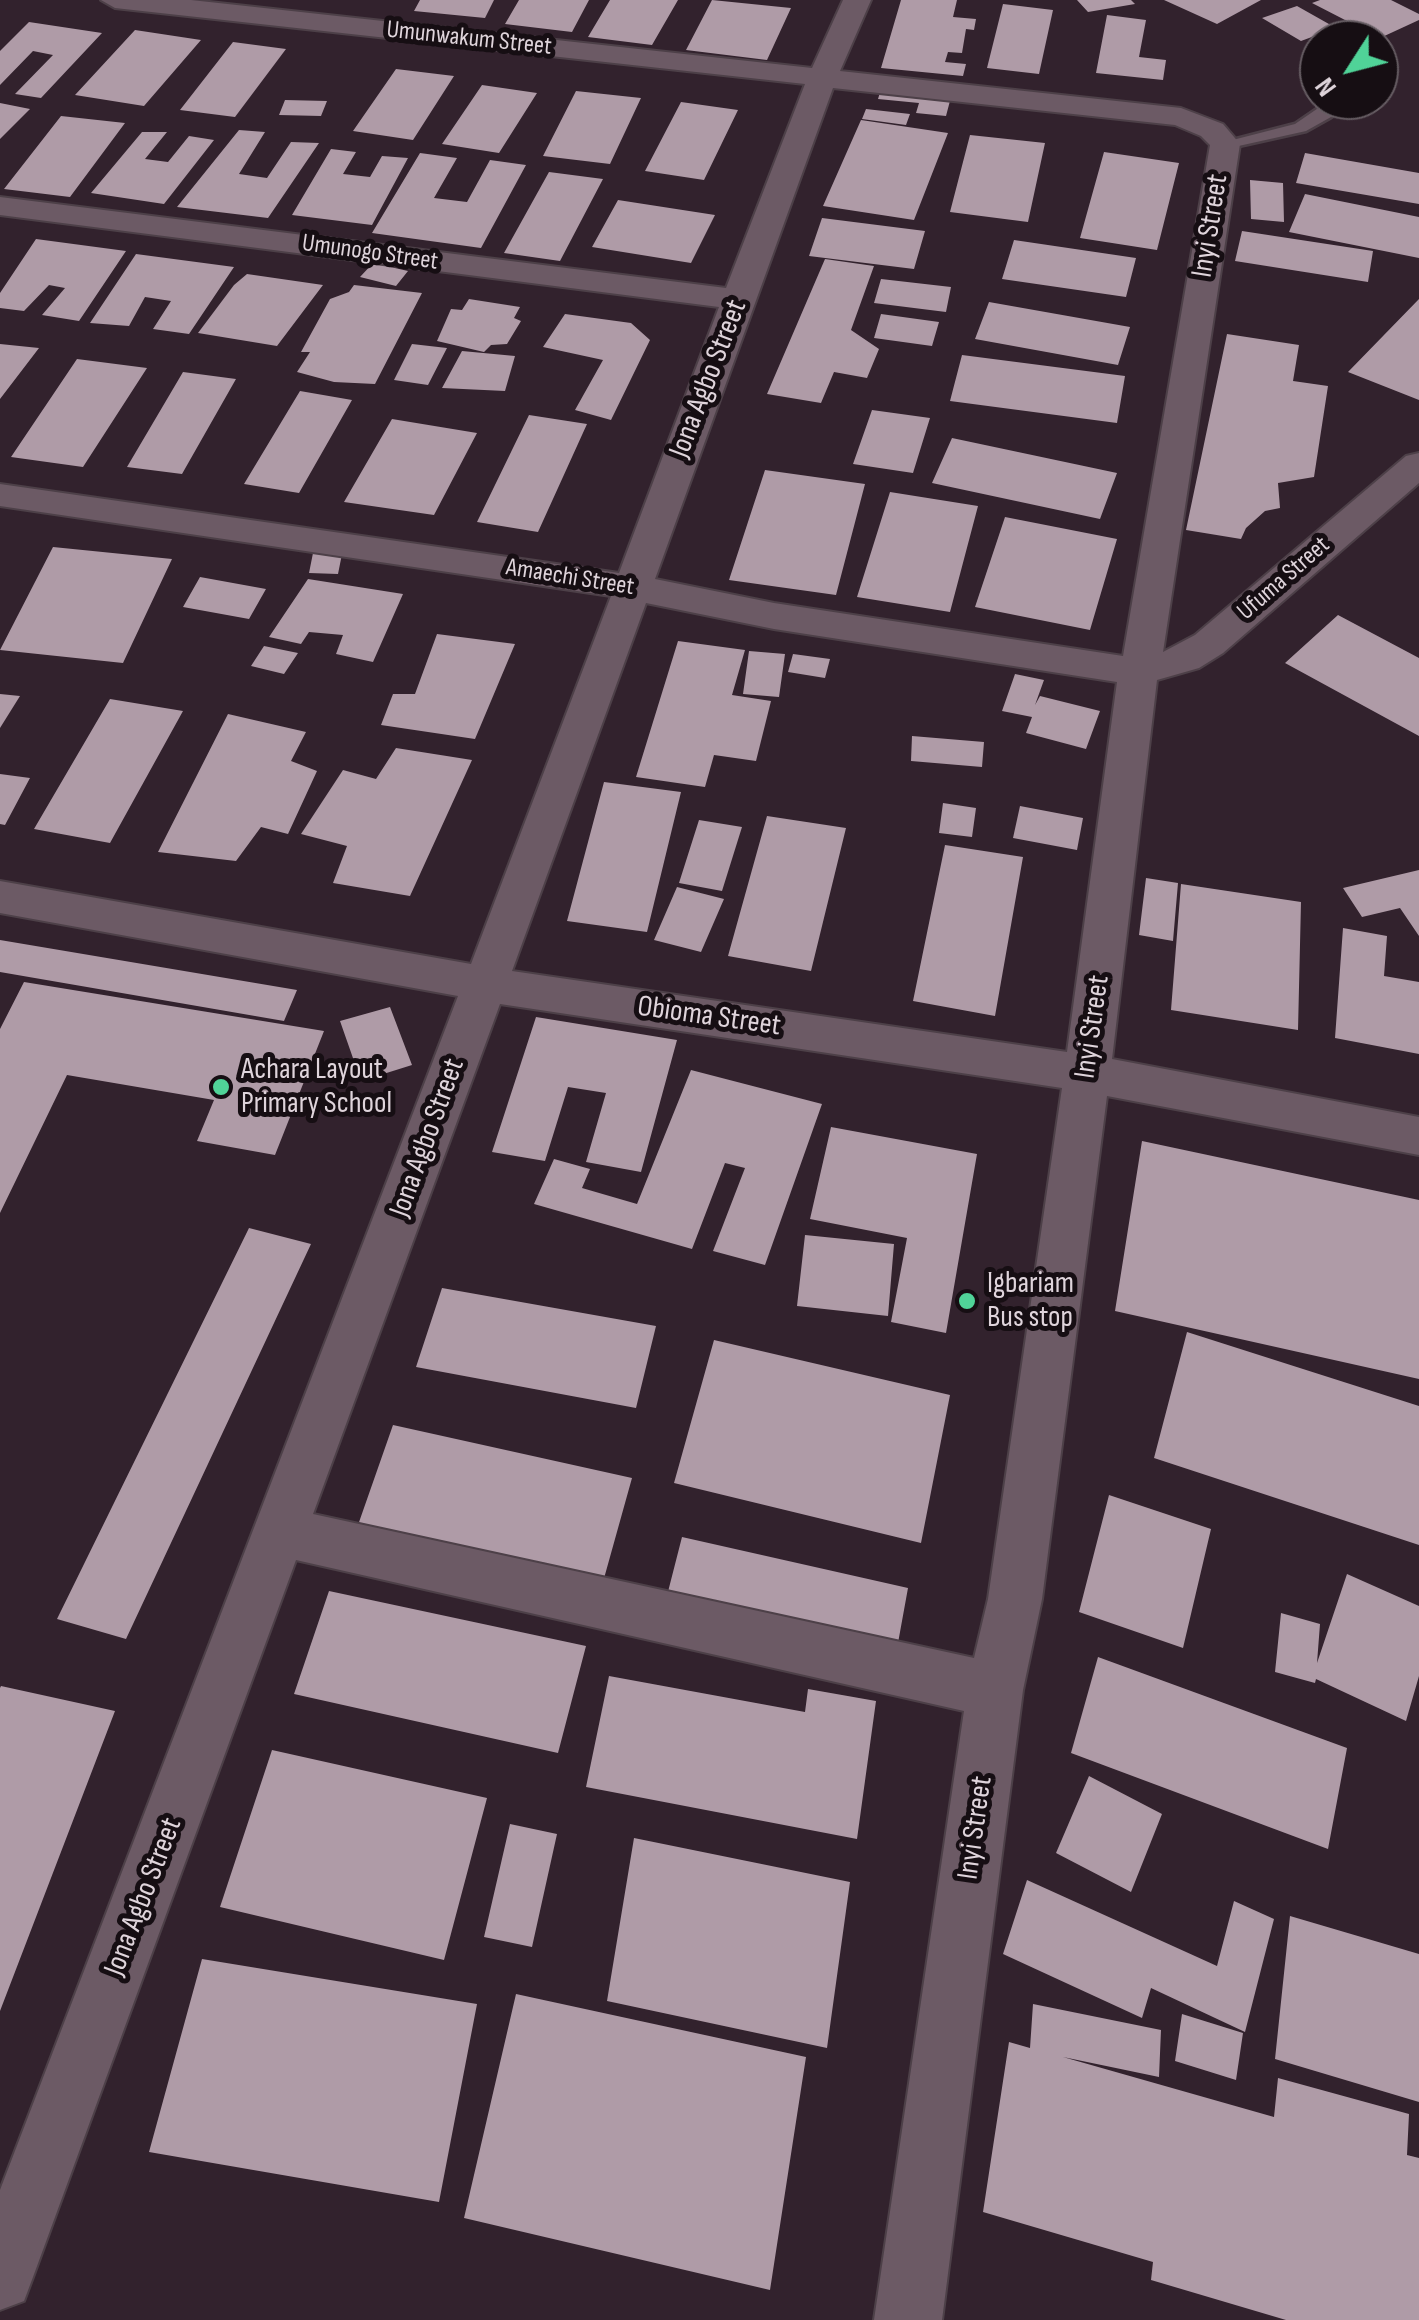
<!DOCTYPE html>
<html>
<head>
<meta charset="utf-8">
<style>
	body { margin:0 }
	#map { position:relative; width:1419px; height:2320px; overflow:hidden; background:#32222d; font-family:"Sofia Sans Condensed",sans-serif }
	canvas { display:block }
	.north { position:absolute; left:1299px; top:20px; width:100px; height:100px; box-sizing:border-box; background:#160e13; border:2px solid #665d63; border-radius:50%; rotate:234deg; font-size:28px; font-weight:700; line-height:40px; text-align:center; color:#dfd4db }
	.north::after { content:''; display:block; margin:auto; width:35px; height:45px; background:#50d398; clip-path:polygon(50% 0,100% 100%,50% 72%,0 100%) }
</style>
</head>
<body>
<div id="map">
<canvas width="1419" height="2320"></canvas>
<div class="north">N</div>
</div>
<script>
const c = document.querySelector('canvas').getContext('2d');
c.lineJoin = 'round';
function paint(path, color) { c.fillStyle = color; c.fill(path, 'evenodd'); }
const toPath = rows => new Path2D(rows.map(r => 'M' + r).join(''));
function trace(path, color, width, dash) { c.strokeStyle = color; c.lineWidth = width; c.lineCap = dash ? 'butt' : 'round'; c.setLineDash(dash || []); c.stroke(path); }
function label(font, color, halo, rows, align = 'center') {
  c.font = font + ' "Sofia Sans Condensed",sans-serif'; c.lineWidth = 10; c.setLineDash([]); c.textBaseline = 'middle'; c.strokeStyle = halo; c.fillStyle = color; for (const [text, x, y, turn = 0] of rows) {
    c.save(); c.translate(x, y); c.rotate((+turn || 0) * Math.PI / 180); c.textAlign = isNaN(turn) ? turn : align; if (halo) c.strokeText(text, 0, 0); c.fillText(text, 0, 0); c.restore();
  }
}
const building = toPath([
	[420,0,494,0,485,18,414,11],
	[519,0,589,0,572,32,505,24],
	[610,0,678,0,652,45,588,37],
	[712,0,791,8,767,60,686,50],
	[901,0,957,0,953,17,976,19,974,30,966,29,962,53,948,52,945,62,966,64,963,76,881,68],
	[1077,0,1131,0,1135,4,1088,12],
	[1164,0,1261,0,1217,24],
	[1320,0,1391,0,1419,14,1419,20,1380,38,1312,3],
	[1003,4,1053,10,1039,74,987,68],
	[1297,6,1336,28,1301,41,1262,18],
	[1107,15,1146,20,1139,57,1166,60,1163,80,1096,73],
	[29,22,102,33,41,98,15,94,53,55,33,51,0,85,0,51],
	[135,30,201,40,144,106,75,95],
	[233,42,286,49,235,117,180,110],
	[396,69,454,76,413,140,353,131],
	[482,85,537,93,499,153,442,144],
	[881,89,951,97,946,116,916,113,919,103,878,99],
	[576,91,641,98,610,164,543,156],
	[285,100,327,101,321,116,279,115],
	[681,102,738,110,704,180,645,171],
	[0,103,30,109,0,139],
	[866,109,910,114,906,125,862,119],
	[61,116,125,123,70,197,4,189],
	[861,120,948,133,914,220,823,206],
	[239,130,265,132,239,174,267,178,291,142,319,143,268,218,177,207],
	[142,132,167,132,145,159,168,162,189,136,214,140,164,204,91,193],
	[970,135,1045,143,1028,222,950,212],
	[331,149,356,152,343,174,370,177,382,156,408,158,372,225,292,215],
	[1104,152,1179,163,1157,250,1080,238],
	[420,153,457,158,434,198,467,202,490,160,526,165,481,248,372,233],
	[1305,153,1419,173,1419,204,1296,183],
	[549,172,603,179,560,261,504,253],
	[1250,180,1283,183,1284,222,1251,219],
	[1305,194,1419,217,1419,258,1289,232],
	[618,200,715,215,691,263,592,247],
	[822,218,925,231,914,269,809,256],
	[1242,231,1373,251,1368,282,1235,261],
	[36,239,126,251,79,321,42,315,65,288,49,285,24,311,0,308,0,293],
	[1014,240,1136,258,1126,297,1002,279],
	[136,254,234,267,189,334,153,329,171,301,145,297,129,326,90,323],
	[825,259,874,266,851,330,879,349,867,378,834,372,821,403,767,394],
	[373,263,408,271,396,286,360,277],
	[247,274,323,285,277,346,198,333,234,285],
	[881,279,951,287,946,312,874,303],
	[354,285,422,293,375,384,334,382,297,372,310,352,301,352,330,299,349,292],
	[469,299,520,307,514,318,521,321,507,344,491,345,484,352,437,341,451,309,462,310],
	[1419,299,1419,400,1348,372],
	[989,302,1130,327,1118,365,975,339],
	[565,314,631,323,650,340,611,420,575,410,603,360,543,347],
	[881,314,939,322,932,346,874,338],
	[1227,334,1299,345,1293,381,1328,386,1314,477,1278,483,1280,508,1265,511,1246,528,1241,539,1186,530],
	[0,344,39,348,0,399],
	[412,344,447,348,428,385,394,380],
	[462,351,515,356,505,391,442,388],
	[962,355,1125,376,1117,423,950,401],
	[77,359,147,368,83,467,11,457],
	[183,372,236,379,182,474,127,467],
	[300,391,352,400,299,493,244,484],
	[872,410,930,418,913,473,853,464],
	[529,415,587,424,538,532,477,522],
	[392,419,477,433,434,515,344,502],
	[952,438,1117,473,1100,519,932,483],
	[765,470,865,484,836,595,729,580],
	[890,492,978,506,950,612,857,597],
	[1005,517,1117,539,1090,630,975,607],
	[53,547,172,559,123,663,0,650],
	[314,548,343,549,338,574,309,573],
	[200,577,266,589,249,619,183,607],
	[308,579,403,594,373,662,336,654,343,635,309,632,301,644,269,637],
	[1338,615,1419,658,1419,736,1285,663],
	[437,634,515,644,475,739,381,725,393,694,415,694],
	[678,641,745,650,732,695,771,701,756,761,714,755,705,787,636,777],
	[264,646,298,653,284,674,251,666],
	[749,651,785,654,779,697,743,694],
	[793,654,830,659,825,678,788,672],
	[1015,674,1044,680,1035,705,1040,696,1100,711,1086,749,1026,733,1032,717,1002,711],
	[0,694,20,696,0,728],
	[110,699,183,711,110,843,34,829],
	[228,714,306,732,291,761,317,771,288,834,261,827,236,861,158,852],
	[912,736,984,742,982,767,911,761],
	[396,748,472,760,410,896,333,883,347,846,301,834,343,770,376,779],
	[0,774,30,778,5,825,0,824],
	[604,782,681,792,647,932,567,921],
	[943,803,976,808,972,837,939,833],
	[1020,806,1083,818,1077,850,1013,838],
	[767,816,846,828,811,971,728,956],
	[699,820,742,827,722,891,679,883],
	[945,845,1023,857,995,1016,913,1001],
	[1419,870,1419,936,1400,908,1362,917,1343,888],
	[1146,878,1178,883,1173,941,1139,935],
	[1181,884,1301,902,1298,1030,1171,1010],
	[677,887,724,899,701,952,654,940],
	[1343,928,1387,936,1384,976,1419,982,1419,1054,1335,1038],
	[0,940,297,990,284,1021,0,972],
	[24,982,324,1031,275,1155,197,1141,214,1100,67,1075,0,1213,0,1029],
	[390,1007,412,1065,361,1081,340,1021],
	[536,1017,677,1040,641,1172,586,1162,606,1093,568,1087,545,1161,492,1152],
	[691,1070,822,1104,765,1265,713,1251,745,1168,725,1163,692,1249,534,1204,554,1159,590,1169,582,1188,637,1204],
	[831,1127,977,1154,946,1333,891,1322,907,1238,810,1219],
	[1142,1141,1419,1200,1419,1379,1115,1311],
	[249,1228,311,1244,126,1639,57,1619],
	[805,1235,894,1244,888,1316,797,1306],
	[442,1288,656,1326,636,1408,416,1367],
	[1187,1332,1419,1406,1419,1545,1154,1458],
	[714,1340,950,1395,921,1543,674,1483],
	[393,1425,632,1478,603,1582,358,1525],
	[1109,1495,1211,1529,1183,1648,1079,1612],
	[682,1537,908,1588,892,1676,660,1623],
	[1347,1574,1419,1606,1419,1676,1406,1721,1316,1679,1315,1683,1275,1672,1281,1613,1320,1624,1317,1663],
	[329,1591,586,1646,558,1753,294,1694],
	[1098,1657,1347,1748,1328,1849,1071,1753],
	[609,1676,805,1712,808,1689,876,1701,857,1839,586,1787],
	[1,1686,115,1711,0,2011,0,1688],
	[272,1750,487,1798,444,1960,220,1907],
	[1089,1776,1162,1814,1131,1892,1056,1853],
	[510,1824,557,1834,532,1947,484,1937],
	[634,1838,850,1882,827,2048,607,2001],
	[1027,1880,1217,1966,1234,1901,1274,1919,1245,2032,1151,1988,1142,2018,1003,1954],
	[1290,1916,1419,1954,1419,2102,1275,2059],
	[202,1959,477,2004,439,2202,149,2152],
	[516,1994,806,2057,770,2290,464,2218],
	[1033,2004,1161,2030,1159,2077,1063,2057,1274,2117,1278,2078,1409,2114,1407,2155,1419,2158,1419,2320,1286,2320,1151,2280,1153,2262,983,2212,1009,2042,1030,2048],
	[1182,2014,1243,2033,1236,2080,1175,2061]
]);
const service = toPath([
	[1330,100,1347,100,1331,117,1306,131,1225,149,1217,144,1295,124,1330,100]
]);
const minor = toPath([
	[101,0,191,0,812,68,843,0,871,0,840,71,1181,108,1223,124,1240,144,1163,652,1195,635,1406,456,1419,453,1419,483,1223,653,1199,668,1157,680,1112,1059,1419,1117,1419,1155,1107,1096,1042,1599,1023,1690,942,2320,874,2320,964,1711,296,1560,33,2277,24,2301,0,2310,0,2190,458,996,0,913,0,881,471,964,611,596,0,506,0,484,619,573,719,307,0,215,0,197,726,288,805,84,115,8,101,0],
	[833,88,1175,125,1201,136,1210,145,1123,656,774,603,655,579,833,88],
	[646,603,774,629,1117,682,1067,1052,512,971,646,603],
	[500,1004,1062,1088,988,1599,974,1658,313,1514,500,1004]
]);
const markers = [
	[221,1087,10,"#50d398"],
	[967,1301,10,"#50d398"]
];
const farStreetnames = [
	["Umunwakum Street",469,39,6],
	["Umunogo Street",370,253,8],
	["Amaechi Street",570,578,9],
	["Ufuma Street",1284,579,-41]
];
const streetNames = [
	["Inyi Street",1211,226,-81],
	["Jona Agbo Street",709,379,-69],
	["Obioma Street",709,1017,8],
	["Inyi Street",1093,1027,-82],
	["Jona Agbo Street",428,1138,-70],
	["Inyi Street",976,1828,-82],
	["Jona Agbo Street",144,1897,-69]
];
const poiNames = [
	["Achara Layout",241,1070],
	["Primary School",241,1104],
	["Igbariam",987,1284],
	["Bus stop",987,1318]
];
paint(building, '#af9ba7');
trace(service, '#4d4048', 5);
trace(minor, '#4d4048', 4);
paint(service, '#6c5a65');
paint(minor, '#6c5a65');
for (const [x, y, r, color] of markers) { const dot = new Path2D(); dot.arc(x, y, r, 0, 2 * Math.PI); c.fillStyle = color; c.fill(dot); trace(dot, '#160e13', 4); }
label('25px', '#dfd4db', '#160e13', farStreetnames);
label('30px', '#dfd4db', '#160e13', streetNames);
label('30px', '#dfd4db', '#160e13', poiNames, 'left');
</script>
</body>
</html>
